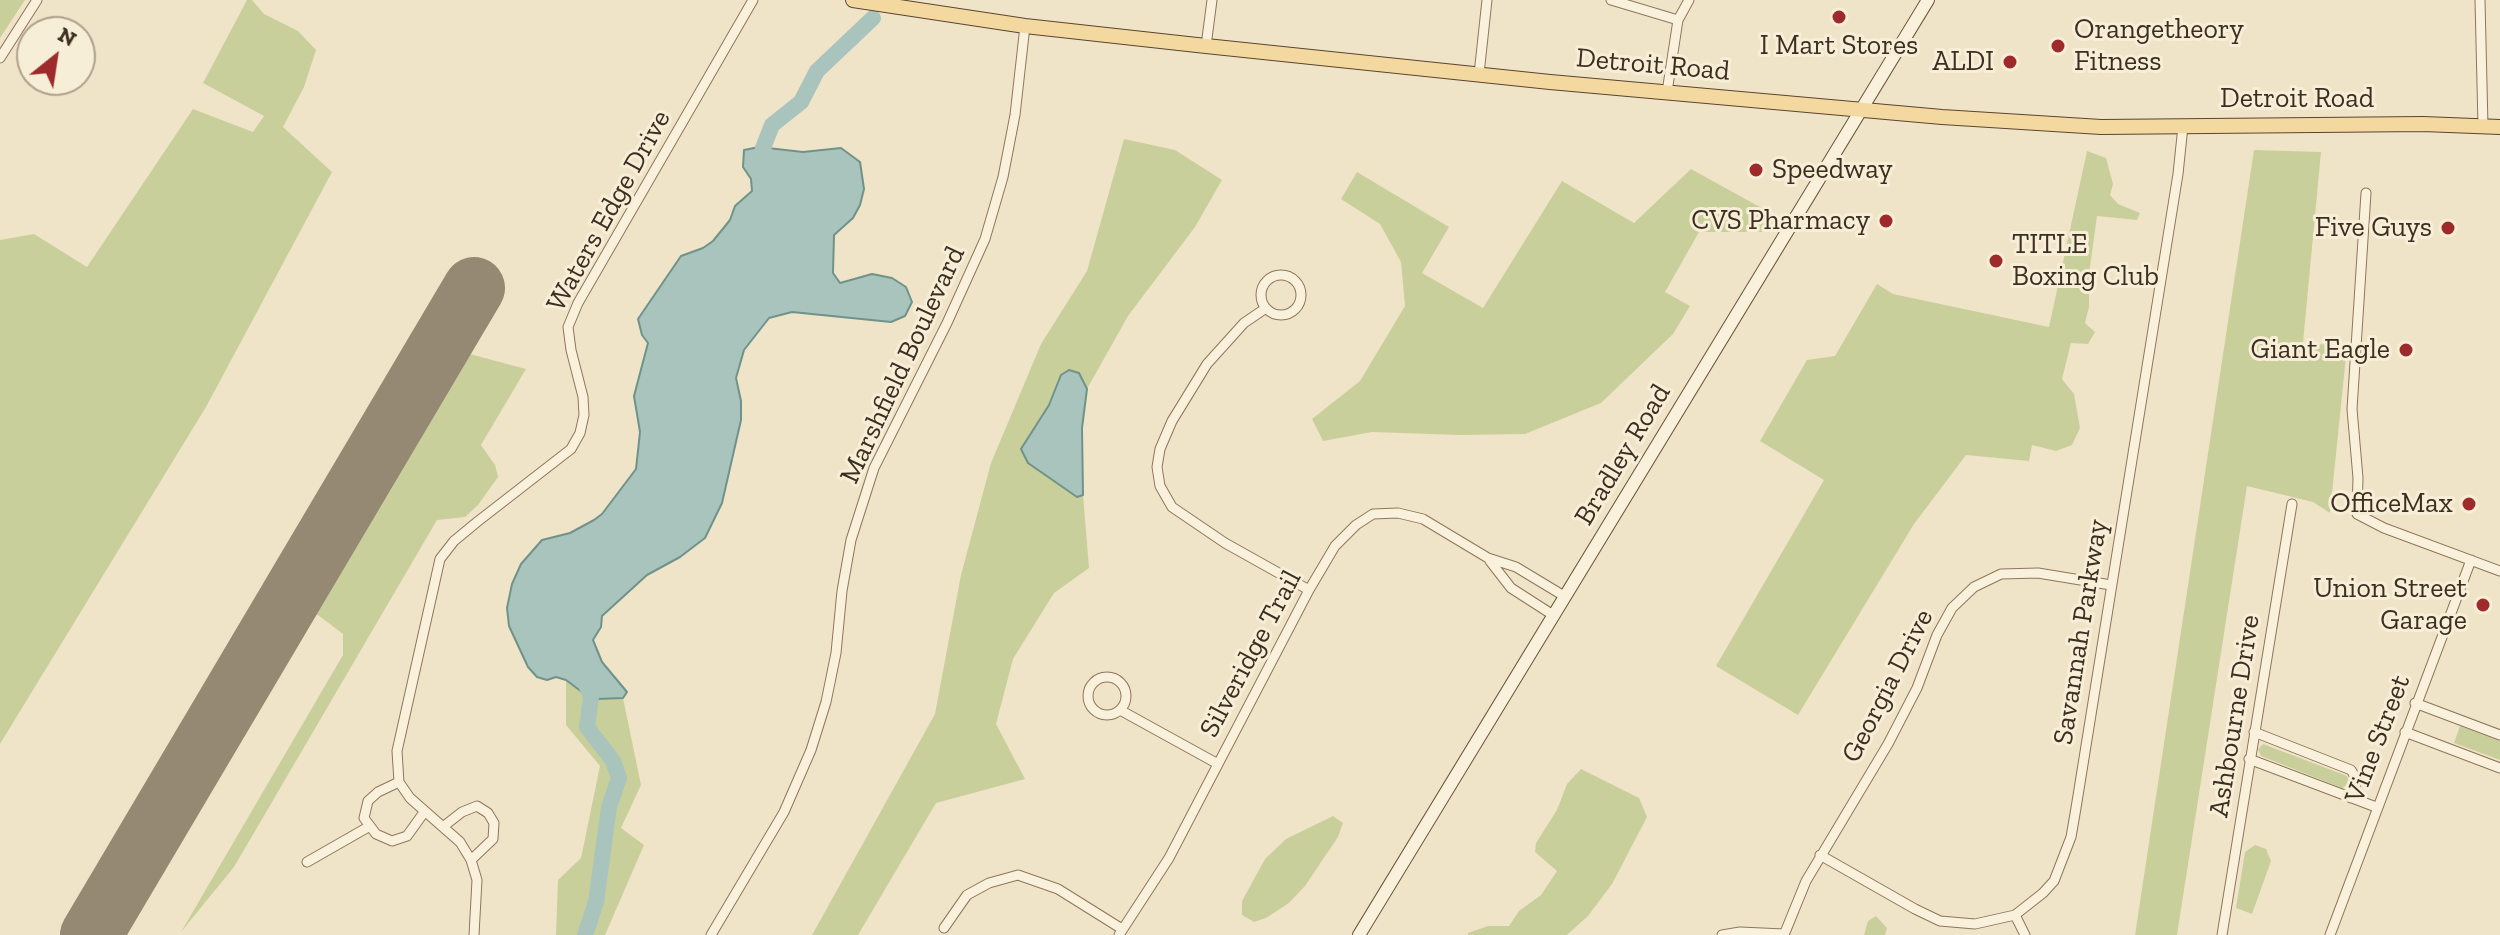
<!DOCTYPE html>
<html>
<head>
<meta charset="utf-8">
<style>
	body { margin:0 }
	#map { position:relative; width:2500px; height:935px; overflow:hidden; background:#f0e4c8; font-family:"Zilla Slab",serif }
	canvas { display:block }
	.north { position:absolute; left:16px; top:16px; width:80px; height:80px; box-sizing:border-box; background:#f7eed8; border:2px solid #ada18e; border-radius:50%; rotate:30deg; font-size:22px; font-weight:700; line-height:32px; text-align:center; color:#3d2e20 }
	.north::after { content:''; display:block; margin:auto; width:28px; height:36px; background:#9e2a2b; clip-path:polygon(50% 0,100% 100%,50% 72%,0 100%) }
</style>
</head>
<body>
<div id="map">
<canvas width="2500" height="935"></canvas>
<div class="north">N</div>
</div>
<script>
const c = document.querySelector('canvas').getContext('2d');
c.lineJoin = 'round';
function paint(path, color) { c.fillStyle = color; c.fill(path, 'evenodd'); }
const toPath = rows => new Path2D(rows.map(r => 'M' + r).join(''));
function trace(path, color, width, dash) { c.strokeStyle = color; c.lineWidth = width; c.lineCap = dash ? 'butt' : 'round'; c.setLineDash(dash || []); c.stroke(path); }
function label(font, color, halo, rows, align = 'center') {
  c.font = font + ' "Zilla Slab",serif'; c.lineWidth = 6; c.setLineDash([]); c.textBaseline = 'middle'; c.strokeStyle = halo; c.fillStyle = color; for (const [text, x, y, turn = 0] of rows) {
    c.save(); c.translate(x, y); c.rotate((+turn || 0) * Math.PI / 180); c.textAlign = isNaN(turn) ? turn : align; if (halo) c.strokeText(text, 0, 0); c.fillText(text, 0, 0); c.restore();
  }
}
const green = toPath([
	[0,0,25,0,0,38],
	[247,0,252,0,264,14,298,31,316,50,304,87,283,127,332,172,206,407,0,744,0,240,34,234,87,267,193,109,253,132,264,116,203,83],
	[1124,139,1175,150,1222,180,1195,227,1128,316,1087,389,1079,373,1061,375,1049,405,1022,449,1028,463,1076,497,1083,495,1089,568,1054,593,1013,659,996,724,1025,779,936,803,858,935,812,935,935,714,961,575,991,463,1041,344,1087,271],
	[2254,150,2321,152,2303,343,2347,346,2330,513,2313,502,2247,486,2177,935,2135,935],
	[2087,151,2106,158,2113,184,2110,195,2118,204,2140,213,2137,220,2097,216,2089,274,2089,307,2085,323,2095,332,2088,344,2071,343,2062,379,2074,394,2080,428,2072,445,2056,451,2032,445,2029,461,1966,455,1914,524,1798,715,1716,666,1824,480,1760,441,1807,360,1835,356,1877,284,1893,294,2049,327],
	[1691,169,1778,217,1768,232,1699,232,1665,292,1690,306,1673,334,1601,403,1525,434,1460,435,1372,432,1323,441,1312,419,1360,381,1405,306,1401,262,1380,224,1341,199,1357,172,1449,227,1422,273,1483,308,1562,181,1634,223],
	[466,353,526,369,481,445,495,465,498,477,478,505,465,517,437,520,234,867,181,932,343,655,343,634,314,612],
	[566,681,586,695,596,699,623,698,641,785,621,828,644,845,605,935,556,935,558,880,581,858,600,766,566,725],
	[2460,726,2500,741,2500,760,2454,743],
	[2263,744,2347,776,2350,783,2342,788,2261,756,2258,749],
	[1581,769,1639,798,1647,817,1612,884,1588,916,1567,935,1468,935,1468,933,1488,926,1509,926,1519,911,1541,895,1557,871,1535,852,1536,843,1557,810,1567,784],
	[1333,816,1343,823,1338,837,1305,886,1289,903,1266,918,1254,922,1242,915,1242,901,1265,859,1286,839],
	[2255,845,2266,849,2271,861,2252,914,2236,908,2245,852],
	[1876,916,1887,928,1885,935,1864,935,1868,921]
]);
const water = toPath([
	[759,147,803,152,841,148,860,162,864,189,860,205,853,218,834,235,833,273,840,283,872,274,892,278,906,287,912,302,905,316,891,322,792,312,769,318,744,350,736,378,741,401,741,420,722,503,705,538,680,557,647,575,602,616,601,627,593,640,602,662,627,692,623,698,596,699,586,695,566,680,556,677,547,680,537,677,528,667,509,626,507,608,512,584,521,564,542,540,570,533,594,520,602,514,636,469,640,432,634,396,648,343,642,335,638,319,681,256,703,248,713,241,730,220,735,206,752,191,751,179,743,167,744,150,759,147],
	[1069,370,1079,373,1087,389,1082,428,1083,495,1077,497,1028,463,1021,449,1049,405,1061,375,1069,370]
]);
const river = toPath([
	[770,167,763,148,772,125,801,102,817,71,873,18],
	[584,680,591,697,587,727,613,761,619,778,609,807,596,902,585,935]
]);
const runway = toPath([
	[91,935,474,288]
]);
const street = toPath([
	[1611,0,1678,20],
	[2480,0,2483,126],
	[1206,46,1212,0],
	[0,58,37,0],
	[1479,74,1487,0],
	[1667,92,1678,20,1689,0],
	[2366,193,2352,409,2358,478,2357,514,2384,528,2500,571],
	'1261 295a20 20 0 1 1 40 0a20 20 0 1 1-40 0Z',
	[1266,308,1244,323,1207,364,1172,421,1160,449,1157,467,1160,486,1172,507,1225,543,1309,590],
	[1490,561,1511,588,1553,615],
	'1088 696a19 19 0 1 1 38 0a19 19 0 1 1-38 0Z',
	[2415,703,2500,735],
	[1120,710,1218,764],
	[2254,732,2351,770,2357,780,2351,798],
	[2405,732,2500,768],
	[2249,759,2376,807],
	[399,782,378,792,368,801,364,818,376,834,392,841,407,836,425,811],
	[444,826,462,812,477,806,488,813,494,823,493,839,471,860],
	[1820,855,1915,909,1940,921,1975,924,2015,915,2043,893,2054,881,2071,837,2076,808,2178,174,2183,126],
	[307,862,370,826],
	[2015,915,2025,935],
	[944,928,967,895,989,883,1018,875,1058,889,1122,929],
	[474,935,477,880,471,860,460,842,410,798,399,782,397,751,440,559,454,541,477,522,571,449,580,433,584,415,583,397,571,350,568,327,578,303,753,0],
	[711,935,784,812,811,750,826,702,836,653,842,591,851,540,874,468,947,323,985,239,1003,177,1015,115,1025,26],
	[1119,935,1169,858,1309,590,1335,546,1356,525,1373,514,1398,513,1423,519,1488,558,1516,567,1564,596],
	[1722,935,1740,932,1784,934],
	[1784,935,1806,881,1888,744,1917,688,1937,635,1952,608,1974,587,2001,574,2038,573,2111,585],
	[2222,935,2292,504],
	[2330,935,2471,560]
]);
const secondary = toPath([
	[1359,935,1928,0]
]);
const primary = toPath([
	[853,0,1025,26,1206,46,1550,82,1942,117,2101,127,2423,124,2500,127]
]);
const markers = [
	[1839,17,8,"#9e2a2b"],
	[2058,46,8,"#9e2a2b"],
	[2010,62,8,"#9e2a2b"],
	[1756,170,8,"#9e2a2b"],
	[1886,221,8,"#9e2a2b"],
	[2448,228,8,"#9e2a2b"],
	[1996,261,8,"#9e2a2b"],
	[2406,350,8,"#9e2a2b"],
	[2469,504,8,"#9e2a2b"],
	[2483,605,8,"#9e2a2b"]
];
const poiNames = [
	["Orangetheory",2074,30,"left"],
	["Fitness",2074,62,"left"],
	["I Mart Stores",1839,46,"center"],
	["ALDI",1994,62],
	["Speedway",1772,170,"left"],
	["CVS Pharmacy",1870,221],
	["Five Guys",2432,228],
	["TITLE",2012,245,"left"],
	["Boxing Club",2012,277,"left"],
	["Giant Eagle",2390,350],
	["OfficeMax",2453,504],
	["Union Street",2467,589],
	["Garage",2467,621]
];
const streetNames = [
	["Detroit Road",1653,65,5],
	["Detroit Road",2297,99],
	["Waters Edge Drive",609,211,-61],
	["Marshfield Boulevard",903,365,-65],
	["Bradley Road",1623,455,-59],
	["Savannah Parkway",2081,632,-81],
	["Silveridge Trail",1251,654,-62],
	["Georgia Drive",1888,686,-63],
	["Ashbourne Drive",2235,716,-81],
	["Vine Street",2378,739,-69]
];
paint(green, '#c9cf9b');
paint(water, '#a9c4bc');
trace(water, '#6f938a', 2);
trace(river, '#a9c4bc', 16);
trace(runway, '#968974', 62);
trace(street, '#8d765c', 11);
trace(secondary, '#6f573f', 14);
trace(primary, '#5b4430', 16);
trace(street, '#faf1dc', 9);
trace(secondary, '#faf1dc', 12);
trace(primary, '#f3d9a0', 14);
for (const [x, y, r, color] of markers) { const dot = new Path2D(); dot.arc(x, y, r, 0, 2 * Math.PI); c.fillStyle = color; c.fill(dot); trace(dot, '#f7eed8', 3); }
label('28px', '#3d2e20', '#f7eed8', poiNames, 'right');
label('28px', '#3d2e20', '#f7eed8', streetNames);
</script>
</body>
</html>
